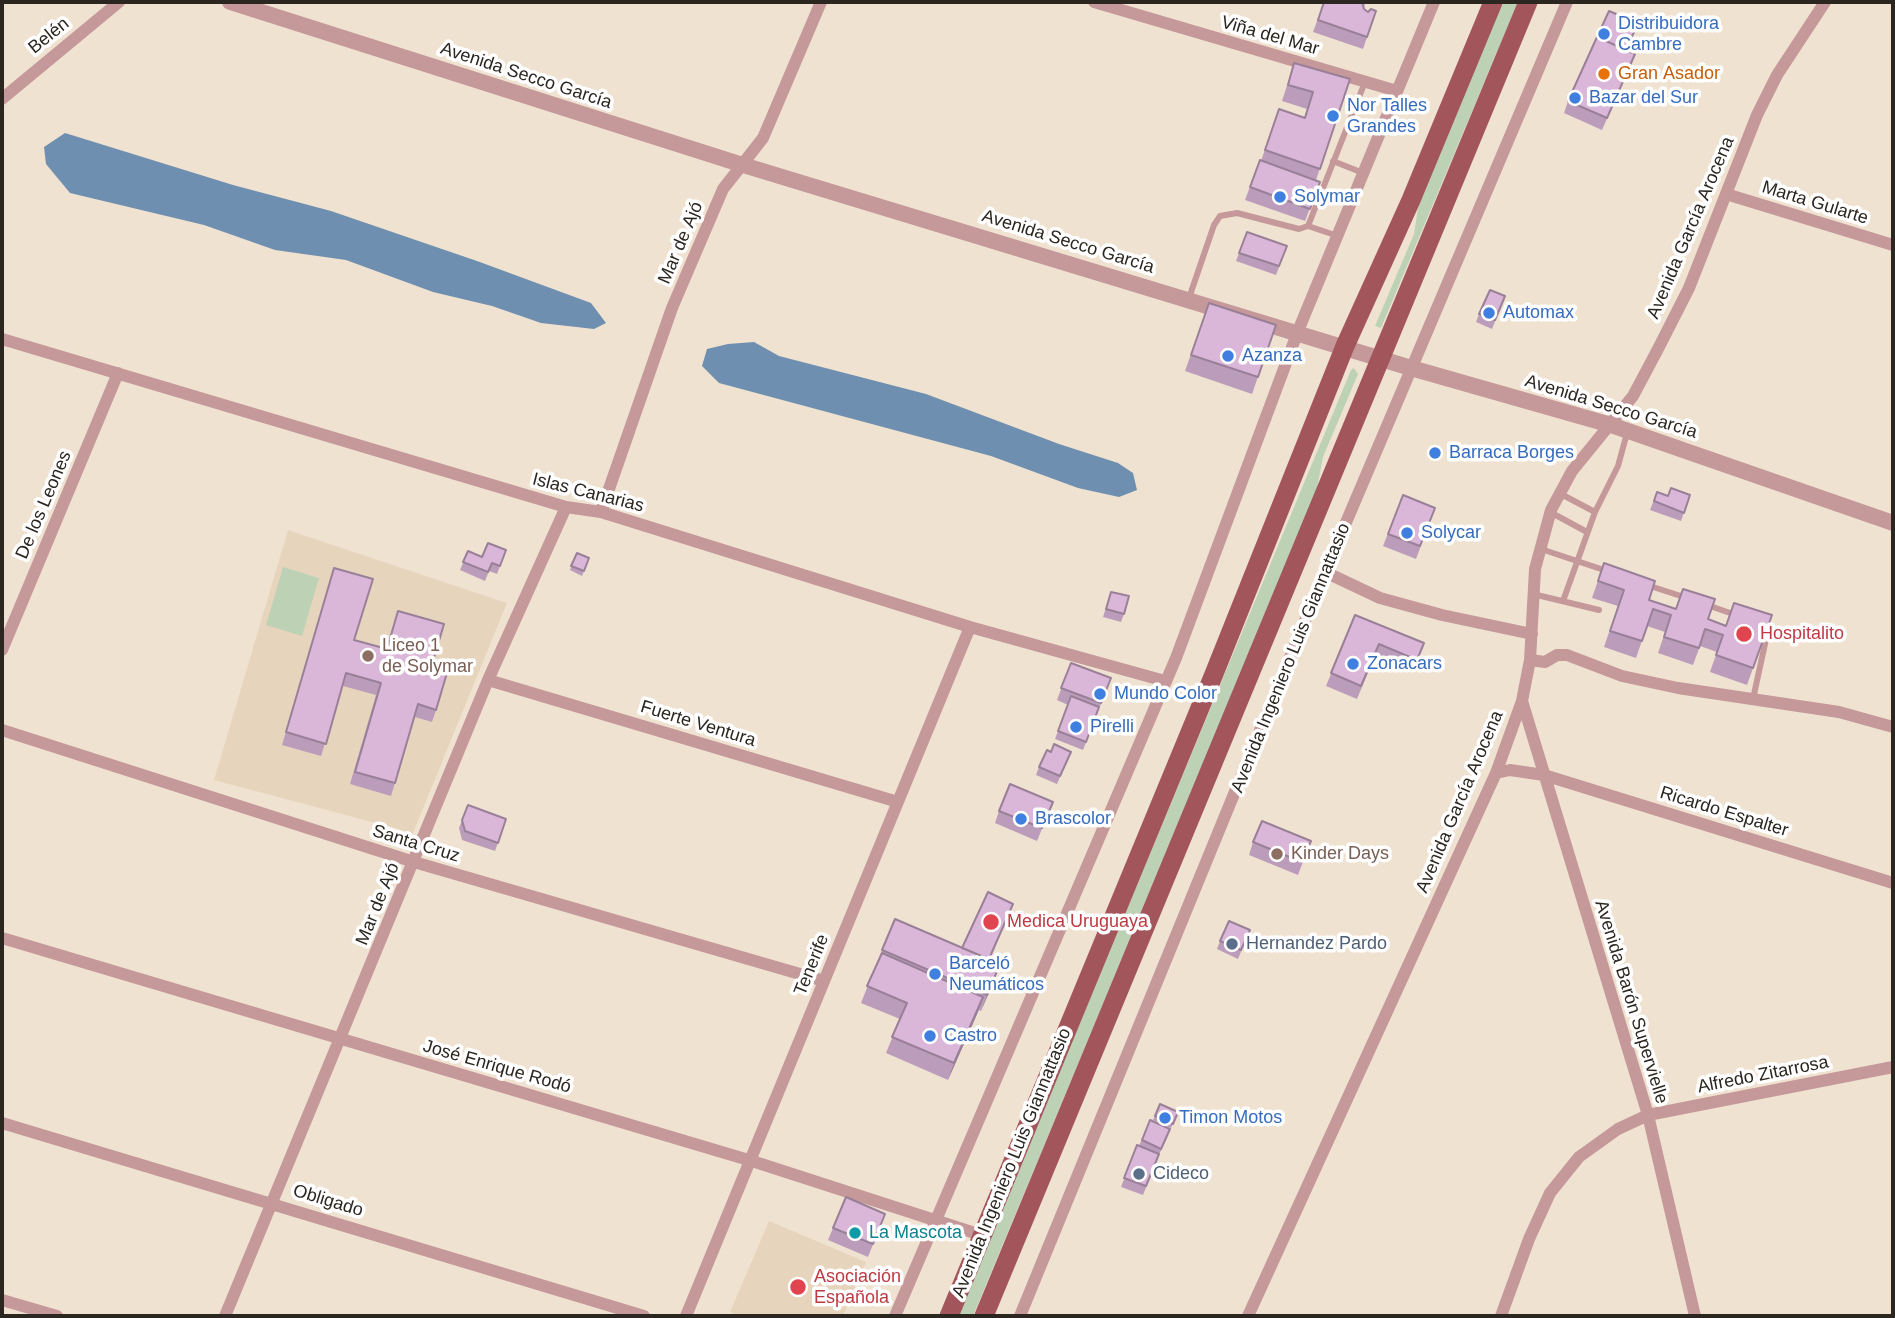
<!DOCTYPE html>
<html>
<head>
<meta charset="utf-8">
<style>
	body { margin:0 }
	#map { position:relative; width:1895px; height:1318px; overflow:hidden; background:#f0e2d1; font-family:Arial,sans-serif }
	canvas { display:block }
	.frame { position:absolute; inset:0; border:4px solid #2b2620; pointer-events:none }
</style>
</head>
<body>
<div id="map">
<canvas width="1895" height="1318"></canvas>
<div class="frame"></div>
</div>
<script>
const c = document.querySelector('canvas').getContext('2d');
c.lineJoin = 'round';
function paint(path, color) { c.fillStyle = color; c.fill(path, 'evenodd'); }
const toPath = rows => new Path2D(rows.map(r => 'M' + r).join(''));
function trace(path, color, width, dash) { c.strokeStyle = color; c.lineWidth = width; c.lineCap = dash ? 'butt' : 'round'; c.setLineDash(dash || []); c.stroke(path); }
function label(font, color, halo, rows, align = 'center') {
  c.font = font + ' Arial,sans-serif'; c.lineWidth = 7; c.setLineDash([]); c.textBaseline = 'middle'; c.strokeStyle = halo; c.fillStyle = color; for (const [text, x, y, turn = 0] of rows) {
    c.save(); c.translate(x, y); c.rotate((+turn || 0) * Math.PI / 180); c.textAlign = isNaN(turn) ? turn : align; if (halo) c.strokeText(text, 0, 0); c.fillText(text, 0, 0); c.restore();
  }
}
const built = toPath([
	[288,530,507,603,413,833,214,780],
	[769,1221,866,1262,843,1316,739,1316,730,1312]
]);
const green = toPath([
	[1502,2,1518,2,1381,328,1375,326,1414,234,1418,208],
	[1354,368,1358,374,1323,457,1316,493,973,1316,958,1316,1351,370],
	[283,567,319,578,302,636,266,625]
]);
const water = toPath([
	[65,133,233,185,331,211,477,261,591,303,606,323,594,329,541,323,492,306,433,292,346,260,275,250,204,225,70,193,46,164,44,147],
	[754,342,779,356,926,394,1059,444,1118,463,1133,473,1137,490,1119,497,1078,488,991,456,719,383,702,366,707,349,728,344]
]);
const service = toPath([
	[1333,161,1363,173],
	[1308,226,1338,236],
	[1189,298,1214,225,1220,216,1237,213,1299,229,1308,226,1365,82],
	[1559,493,1595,512],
	[1550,512,1587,532],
	[1541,549,1607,571],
	[1647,585,1687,598],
	[1533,594,1599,610],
	[1563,601,1595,512,1618,466,1627,433],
	[1707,605,1736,615],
	[1753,699,1768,630,1763,624]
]);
const minor = toPath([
	[1094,2,1397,91],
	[2,99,119,2],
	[1726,194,1893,245],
	[2,339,566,507,601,512,970,627,1165,681],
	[601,512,672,308,723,189,763,138,821,2],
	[1325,572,1380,598,1442,615,1532,634],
	[2,650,118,373],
	[1530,660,1545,662,1557,655,1567,655,1622,676,1678,688,1839,712,1893,727],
	[488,680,898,802],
	[1522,701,1648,1115,1695,1316],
	[2,730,414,862,824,981],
	[1496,773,1510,770,1544,775,1893,883],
	[2,938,752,1161,981,1235],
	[2,1123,644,1316],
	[2,1300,57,1316],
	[225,1316,488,680,566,507],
	[686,1316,970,627],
	[895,1316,1176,658,1298,331,1434,2],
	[1020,1316,1325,572,1567,2],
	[1248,1316,1496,773,1522,701,1530,660,1535,569,1551,510,1572,471,1633,396,1659,347,1689,288,1757,115,1777,75,1825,2],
	[1501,1316,1529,1239,1550,1193,1579,1157,1618,1129,1648,1115,1893,1067]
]);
const tertiary = toPath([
	[230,2,743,165,1411,368,1611,425,1893,523]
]);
const primary = toPath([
	[949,1316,1214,674,1345,346,1411,200,1493,2],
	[984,1316,1528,2]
]);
const wall = toPath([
	[1324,2,1365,2,1364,9,1368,12,1376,11,1363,49,1313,32],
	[1635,32,1626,50,1630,66,1602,130,1564,113,1568,101],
	[1294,63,1350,79,1316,180,1320,182,1305,221,1245,200,1260,160,1261,161,1279,109,1304,118,1307,109,1282,101],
	[1247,232,1287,246,1276,275,1236,261],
	[1209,303,1276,325,1252,394,1185,371],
	[1502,304,1492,329,1476,322,1479,314],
	[1657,492,1668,496,1690,495,1681,521,1650,510],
	[1403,495,1435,508,1416,559,1383,546],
	[506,550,497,574,489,571,485,581,460,570,468,551,482,557],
	[577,553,589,558,582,576,570,570],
	[1604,563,1649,600,1726,625,1772,615,1747,685,1710,672,1717,652,1700,646,1693,665,1658,653,1665,632,1647,626,1636,658,1604,647,1618,606,1592,598],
	[334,568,354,640,386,649,398,611,433,661,436,710,432,722,415,717,391,796,350,784,376,695,343,686,321,756,282,745],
	[1111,592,1124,614,1121,622,1103,617],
	[1355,615,1419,656,1412,672,1375,656,1357,699,1326,686],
	[1071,663,1111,678,1083,750,1055,739,1068,705,1057,700],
	[1051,752,1071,752,1057,784,1036,775,1039,767],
	[1053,802,1037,841,995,823,999,811],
	[468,805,506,819,495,851,462,840,459,828],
	[1311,841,1298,875,1249,855,1253,842],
	[1013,904,989,960,994,981,981,1011,979,1010,948,1080,886,1053,900,1019,861,1003,882,950,962,948],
	[1250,930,1238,959,1217,949,1220,941],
	[1160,1104,1178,1112,1171,1128,1153,1120],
	[1150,1120,1167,1138,1158,1157,1143,1195,1121,1187,1137,1145,1139,1146],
	[885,1214,868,1257,828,1240,833,1228]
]);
const shadedWall = toPath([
	[1000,964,994,981,981,1011,987,995],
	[983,997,977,1014,948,1080,954,1063]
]);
const building = toPath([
	[1324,2,1362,2,1364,9,1368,12,1371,9,1376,11,1367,37,1318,20,1324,2],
	[1609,11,1638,23,1626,50,1597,37,1609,11],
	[1597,37,1635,54,1607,118,1568,101,1597,37],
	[1294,63,1350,79,1320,169,1265,150,1279,109,1305,118,1313,92,1288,85,1294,63],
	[1260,160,1320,182,1310,209,1250,187,1260,160],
	[1247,232,1287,246,1279,266,1239,253,1247,232],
	[1490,290,1505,296,1495,320,1479,314,1490,290],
	[1209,303,1276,325,1258,377,1191,355,1209,303],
	[1671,488,1690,495,1684,513,1654,501,1657,492,1668,496,1671,488],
	[1403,495,1435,508,1420,546,1388,534,1403,495],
	[488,543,506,550,500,566,492,563,488,572,463,562,468,551,482,557,488,543],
	[577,553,589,558,584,571,571,566,577,553],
	[1604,563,1655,581,1649,600,1676,609,1683,589,1715,599,1708,619,1726,626,1734,603,1772,615,1753,668,1716,655,1723,635,1705,629,1699,648,1664,637,1671,615,1653,609,1642,641,1610,631,1624,590,1598,581,1604,563],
	[334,568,373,579,354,640,387,649,398,611,444,624,433,661,449,666,436,710,418,704,395,783,355,772,381,683,346,673,326,744,286,732,334,568],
	[1111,592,1129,596,1124,614,1106,609,1111,592],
	[1355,615,1424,643,1417,660,1379,644,1361,686,1331,673,1355,615],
	[1071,663,1111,678,1101,703,1061,688,1071,663],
	[1071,696,1099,707,1086,742,1058,731,1071,696],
	[1054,744,1071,752,1060,776,1039,767,1047,750,1051,752,1054,744],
	[1010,784,1053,802,1042,828,999,811,1010,784],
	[468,805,506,819,498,843,465,831,462,820,468,805],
	[1262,821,1311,841,1302,862,1253,842,1262,821],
	[988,892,1013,904,989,959,962,948,988,892],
	[895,919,1000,964,987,995,882,950,895,919],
	[1229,921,1250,930,1241,950,1220,941,1229,921],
	[882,953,983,997,954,1063,892,1037,907,1003,867,986,882,953],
	[1160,1104,1178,1112,1173,1124,1155,1116,1160,1104],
	[1150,1120,1170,1129,1161,1149,1142,1140,1150,1120],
	[1137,1145,1159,1154,1146,1186,1124,1178,1137,1145],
	[846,1197,885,1214,873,1244,833,1228,846,1197]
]);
const markers = [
	[1604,34,7,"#3f7fe0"],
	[1604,74,7,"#e8710a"],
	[1575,98,7,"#3f7fe0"],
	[1333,116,7,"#3f7fe0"],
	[1280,197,7,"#3f7fe0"],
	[1489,313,7,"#3f7fe0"],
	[1228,356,7,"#3f7fe0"],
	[1435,453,7,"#3f7fe0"],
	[1407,533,7,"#3f7fe0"],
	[1744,634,9,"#e0444e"],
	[368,656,7,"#8d6e63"],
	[1353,664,7,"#3f7fe0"],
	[1100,694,7,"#3f7fe0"],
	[1076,727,7,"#3f7fe0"],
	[1021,819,7,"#3f7fe0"],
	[1277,854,7,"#8d6e63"],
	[991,922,9,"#e0444e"],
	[1232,944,7,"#5c6f8a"],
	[935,974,7,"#3f7fe0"],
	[930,1036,7,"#3f7fe0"],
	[1165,1118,7,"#3f7fe0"],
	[1139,1174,7,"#5c6f8a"],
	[855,1233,7,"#0f9aa8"],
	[798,1287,9,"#e0444e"]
];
const shopNames = [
	["Distribuidora",1618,24],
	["Cambre",1618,45],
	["Bazar del Sur",1589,98],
	["Nor Talles",1347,106],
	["Grandes",1347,127],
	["Solymar",1294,197],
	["Automax",1503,313],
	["Azanza",1242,356],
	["Barraca Borges",1449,453],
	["Solycar",1421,533],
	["Zonacars",1367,664],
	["Mundo Color",1114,694],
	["Pirelli",1090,727],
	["Brascolor",1035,819],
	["Barceló",949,964],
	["Neumáticos",949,985],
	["Castro",944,1036],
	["Timon Motos",1179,1118]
];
const streetNames = [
	["Belén",49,36,-39],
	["Viña del Mar",1270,36,16],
	["Avenida Secco García",526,76,18],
	["Marta Gularte",1815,203,17],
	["Avenida García Arocena",1691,228,-67],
	["Avenida Secco García",1068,242,17],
	["Mar de Ajó",681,243,-67],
	["Avenida Secco García",1611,407,17],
	["Islas Canarias",588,493,14],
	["De los Leones",44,505,-67],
	["Avenida Ingeniero Luis Giannattasio",1291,658,-68],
	["Fuerte Ventura",698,724,17],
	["Avenida García Arocena",1460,802,-67],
	["Ricardo Espalter",1724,812,17],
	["Santa Cruz",416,844,17],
	["Mar de Ajó",378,904,-68],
	["Tenerife",812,965,-68],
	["Avenida Barón Supervielle",1631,1002,73],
	["José Enrique Rodó",497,1067,16],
	["Alfredo Zitarrosa",1763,1075,-11],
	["Avenida Ingeniero Luis Giannattasio",1012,1163,-68],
	["Obligado",328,1201,17]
];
const foodNames = [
	["Gran Asador",1618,74]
];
const healthNames = [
	["Hospitalito",1760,634],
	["Medica Uruguaya",1007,922],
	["Asociación",814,1277],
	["Española",814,1298]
];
const educationNames = [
	["Liceo 1",382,646],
	["de Solymar",382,667],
	["Kinder Days",1291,854]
];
const serviceNames = [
	["Hernandez Pardo",1246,944],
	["Cideco",1153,1174]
];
const cultureNames = [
	["La Mascota",869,1233]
];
paint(built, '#e7d4bd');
paint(green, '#bdd2b5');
paint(water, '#6e8faf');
trace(service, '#c5989a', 6);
trace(minor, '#c5989a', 12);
trace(tertiary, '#c5989a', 16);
trace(primary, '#a3555c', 19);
paint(wall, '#bb9dbb');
paint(shadedWall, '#998098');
paint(building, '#dab7d9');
trace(building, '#998098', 2);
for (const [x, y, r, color] of markers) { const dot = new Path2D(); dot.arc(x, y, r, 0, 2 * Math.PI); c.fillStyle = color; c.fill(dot); trace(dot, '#fff', 2.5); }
label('18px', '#366cbe', '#fff', shopNames, 'left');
label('18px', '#2b2620', '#fff', streetNames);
label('18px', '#c56008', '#fff', foodNames, 'left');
label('18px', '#be3a42', '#fff', healthNames, 'left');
label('18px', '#785e54', '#fff', educationNames, 'left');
label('18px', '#4e5e75', '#fff', serviceNames, 'left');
label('18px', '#0d838f', '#fff', cultureNames, 'left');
</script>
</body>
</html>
